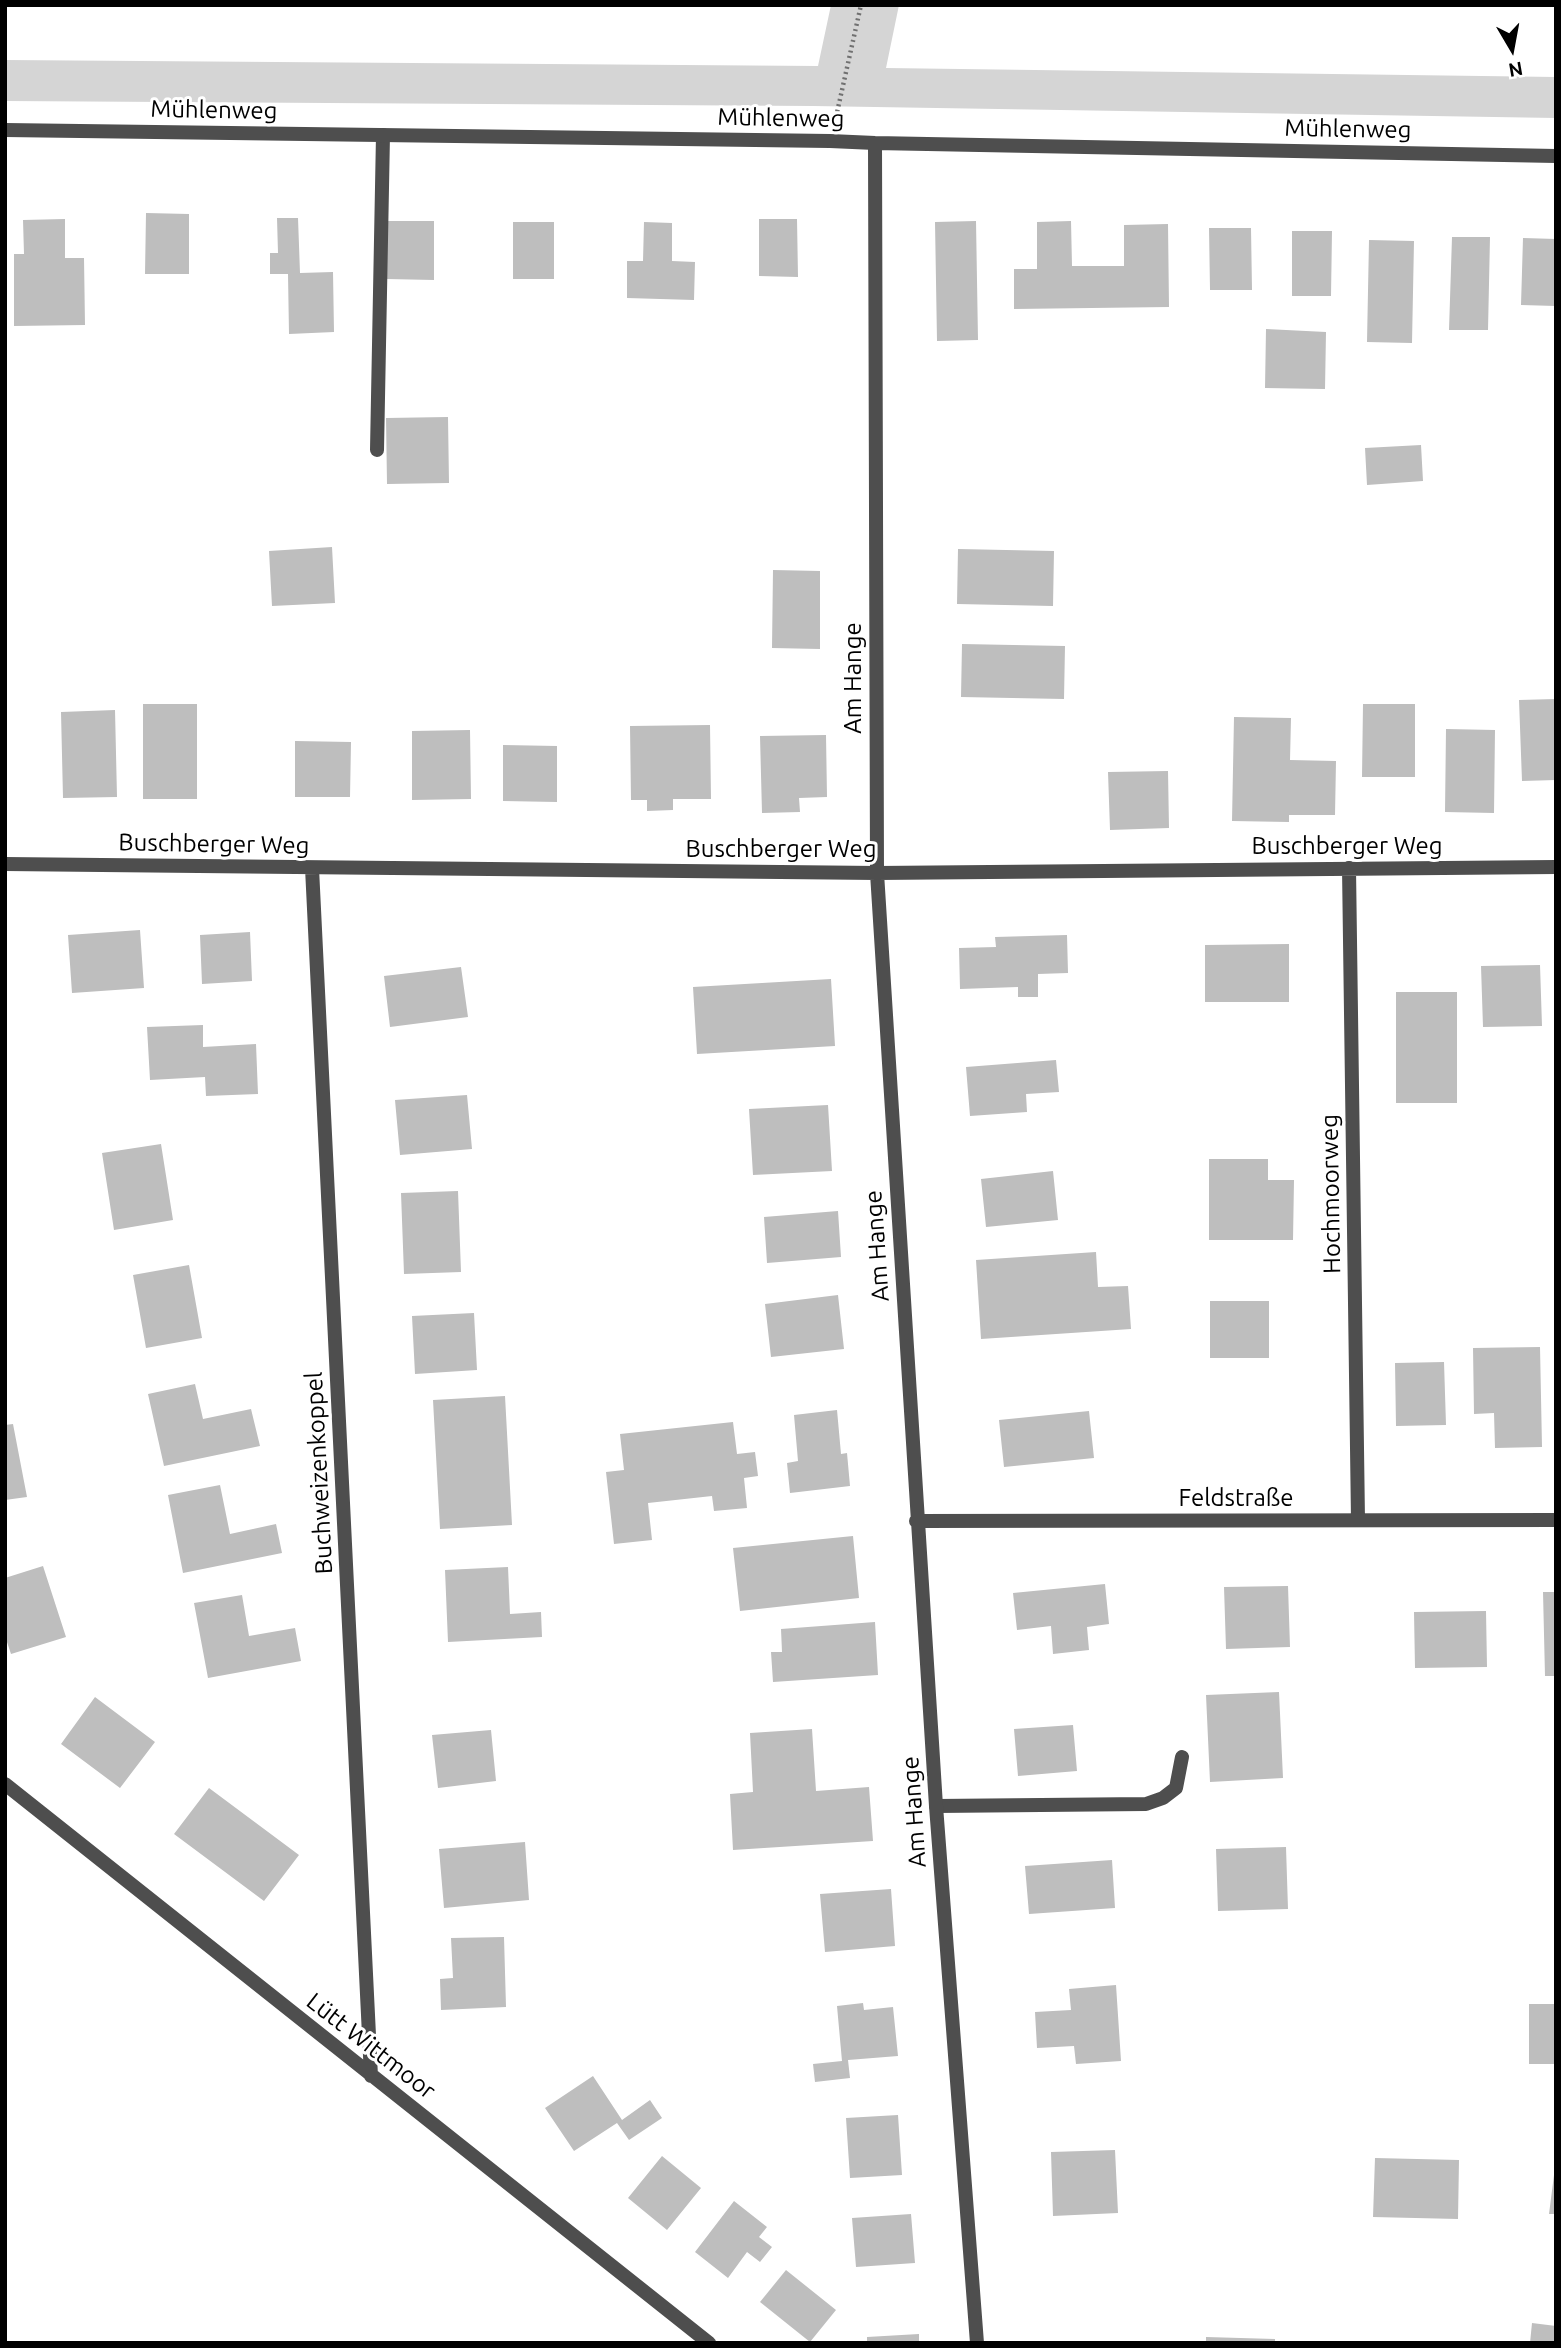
<!DOCTYPE html>
<html>
<head>
<meta charset="utf-8">
<style>
	body { margin:0 }
	#map { position:relative; width:1561px; height:2348px; overflow:hidden; background:#fff; font-family:Ubuntu,sans-serif }
	canvas { display:block }
	.frame { position:absolute; inset:0; border:7px solid #000; pointer-events:none }
	.north { position:absolute; left:1477px; top:14px; width:70px; height:70px; -webkit-text-stroke:5px #fff; paint-order:stroke; rotate:170deg; font-size:19px; font-weight:700; line-height:28px; text-align:center; color:#000 }
	.north::after { content:''; display:block; margin:auto; width:24px; height:32px; background:#000; clip-path:polygon(50% 0,100% 100%,50% 72%,0 100%) }
</style>
</head>
<body>
<div id="map">
<canvas width="1561" height="2348"></canvas>
<div class="frame"></div>
<div class="north">N</div>
</div>
<script>
const c = document.querySelector('canvas').getContext('2d');
c.lineJoin = 'round';
function paint(path, color) { c.fillStyle = color; c.fill(path, 'evenodd'); }
const toPath = rows => new Path2D(rows.map(r => 'M' + r).join(''));
function trace(path, color, width, dash) { c.strokeStyle = color; c.lineWidth = width; c.lineCap = dash ? 'butt' : 'round'; c.setLineDash(dash || []); c.stroke(path); }
function label(font, color, halo, rows, align = 'center') {
  c.font = font + ' Ubuntu,sans-serif'; c.lineWidth = 6; c.setLineDash([]); c.textBaseline = 'middle'; c.strokeStyle = halo; c.fillStyle = color; for (const [text, x, y, turn = 0] of rows) {
    c.save(); c.translate(x, y); c.rotate((+turn || 0) * Math.PI / 180); c.textAlign = isNaN(turn) ? turn : align; if (halo) c.strokeText(text, 0, 0); c.fillText(text, 0, 0); c.restore();
  }
}
const green = toPath([
	[831,5,899,5,886,68,1556,77,1556,118,813,106,5,101,5,60,818,66]
]);
const building = toPath([
	[146,213,189,214,189,274,145,274],
	[277,218,298,218,300,273,333,272,334,332,289,334,288,274,270,274,270,253,278,253],
	[65,219,65,258,84,258,85,325,14,326,14,254,24,254,23,220],
	[759,219,797,219,798,277,759,276],
	[387,221,434,221,434,280,387,279],
	[976,221,978,340,937,341,935,222],
	[1071,221,1072,266,1124,266,1124,225,1168,224,1169,307,1014,309,1014,269,1037,269,1037,222],
	[513,222,554,222,554,279,513,279],
	[644,222,672,223,672,261,695,262,694,300,627,298,627,261,643,261],
	[1209,228,1251,228,1252,290,1210,290],
	[1292,231,1332,231,1331,296,1292,296],
	[1452,237,1490,237,1488,330,1449,330],
	[1523,238,1556,239,1556,306,1521,305],
	[1369,240,1414,241,1412,343,1367,342],
	[1266,329,1326,332,1325,389,1265,388],
	[448,417,449,483,387,484,386,418],
	[1421,445,1423,481,1367,485,1365,448],
	[332,547,335,603,272,606,269,551],
	[958,549,1054,551,1053,606,957,604],
	[773,570,820,571,820,649,772,648],
	[962,644,1065,646,1064,699,961,697],
	[1556,699,1556,780,1522,781,1519,700],
	[143,704,197,704,197,799,143,799],
	[1363,704,1415,704,1415,777,1362,777],
	[115,710,117,797,63,798,61,712],
	[1234,717,1291,718,1290,760,1336,761,1335,815,1289,815,1289,822,1232,821],
	[710,725,711,799,673,799,673,810,647,811,647,800,631,800,630,726],
	[1446,729,1495,730,1494,813,1445,812],
	[470,730,471,799,412,800,412,731],
	[826,735,827,797,799,798,800,812,762,813,760,736],
	[295,741,351,742,350,797,295,797],
	[503,745,557,746,557,802,503,801],
	[1168,771,1169,828,1110,830,1108,772],
	[140,930,144,988,72,993,68,935],
	[250,932,252,981,202,984,200,935],
	[1067,935,1068,973,1038,974,1038,997,1018,997,1018,987,960,989,959,948,996,947,995,937],
	[1289,944,1289,1002,1205,1002,1205,945],
	[1540,965,1542,1026,1483,1027,1481,966],
	[461,967,468,1017,390,1027,384,976],
	[831,979,835,1046,697,1054,693,987],
	[1396,992,1457,992,1457,1103,1396,1103],
	[203,1025,203,1047,256,1044,258,1094,206,1096,205,1077,150,1080,147,1027],
	[1056,1060,1059,1092,1026,1094,1027,1112,970,1116,966,1067],
	[467,1095,472,1149,400,1155,395,1100],
	[828,1105,832,1171,753,1175,749,1109],
	[161,1144,173,1220,114,1230,102,1153],
	[1209,1159,1268,1159,1268,1180,1294,1180,1293,1240,1209,1240],
	[1053,1171,1058,1220,986,1227,981,1179],
	[458,1191,461,1272,404,1274,401,1193],
	[838,1211,841,1257,767,1263,764,1217],
	[1096,1252,1098,1287,1128,1286,1131,1329,981,1339,976,1260],
	[189,1265,202,1338,146,1348,133,1275],
	[838,1295,844,1349,771,1357,765,1304],
	[1210,1301,1269,1301,1269,1358,1210,1358],
	[474,1313,477,1370,415,1374,412,1316],
	[1540,1347,1542,1447,1495,1448,1494,1413,1474,1414,1473,1348],
	[1444,1362,1446,1425,1396,1426,1395,1363],
	[195,1384,203,1419,251,1409,260,1446,164,1466,148,1394],
	[505,1396,512,1525,440,1529,433,1400],
	[837,1410,841,1454,847,1453,850,1486,790,1493,787,1463,798,1461,794,1415],
	[1089,1411,1094,1458,1004,1467,999,1420],
	[733,1422,737,1454,755,1452,758,1476,744,1478,747,1508,714,1511,712,1496,648,1503,652,1540,614,1544,606,1472,624,1470,620,1434],
	[13,1424,27,1497,5,1500,5,1425],
	[220,1485,230,1534,276,1524,282,1553,183,1573,168,1495],
	[853,1536,859,1598,740,1611,733,1548],
	[43,1566,66,1637,11,1654,5,1636,5,1578],
	[508,1567,510,1614,541,1612,542,1637,448,1642,445,1570],
	[1105,1584,1109,1624,1087,1627,1089,1650,1053,1654,1051,1626,1017,1630,1013,1593],
	[1288,1586,1290,1647,1226,1649,1224,1587],
	[1543,1592,1556,1592,1556,1676,1545,1676],
	[242,1595,249,1636,295,1628,301,1661,208,1678,194,1603],
	[1486,1611,1487,1667,1415,1668,1414,1612],
	[875,1622,878,1675,773,1682,771,1652,782,1652,781,1629],
	[1279,1692,1283,1778,1210,1782,1206,1695],
	[95,1697,155,1742,120,1788,61,1744],
	[1073,1725,1077,1771,1018,1776,1014,1729],
	[812,1729,816,1791,869,1787,873,1841,733,1850,730,1794,753,1792,750,1733],
	[491,1730,496,1781,438,1788,432,1735],
	[209,1788,299,1855,264,1901,174,1834],
	[525,1842,529,1900,444,1908,439,1849],
	[1286,1847,1288,1909,1218,1911,1216,1849],
	[1112,1860,1115,1908,1029,1914,1025,1866],
	[891,1889,895,1946,825,1952,820,1894],
	[504,1937,506,2007,441,2010,440,1979,453,1978,451,1938],
	[1116,1985,1121,2061,1076,2064,1074,2046,1037,2048,1035,2012,1071,2010,1069,1989],
	[863,2003,864,2010,893,2007,898,2056,848,2060,850,2078,815,2082,813,2064,842,2061,837,2006],
	[1529,2004,1556,2004,1556,2064,1529,2064],
	[593,2076,622,2120,650,2100,662,2118,629,2140,617,2123,574,2151,545,2108],
	[898,2115,902,2175,850,2178,846,2118],
	[1115,2150,1118,2213,1053,2216,1051,2152],
	[662,2156,701,2188,667,2230,628,2198],
	[1375,2158,1459,2160,1458,2219,1373,2217],
	[1554,2175,1556,2175,1556,2214,1549,2214],
	[734,2201,767,2227,759,2237,772,2247,760,2262,747,2252,728,2278,695,2252],
	[911,2214,915,2263,856,2267,852,2218],
	[786,2270,836,2310,810,2342,760,2302],
	[1532,2323,1556,2326,1556,2343,1530,2343],
	[919,2334,919,2343,867,2343,867,2337],
	[1206,2337,1275,2339,1275,2343,1206,2343]
]);
const path = toPath([
	[836,117,861,5]
]);
const lane = toPath([
	[377,450,383,135],
	[936,1806,1146,1804,1163,1798,1176,1788,1182,1757]
]);
const street = toPath([
	[5,130,830,141,875,143,1556,156],
	[875,143,877,873,936,1806,977,2343],
	[5,864,877,873,1556,867],
	[312,868,371,2076],
	[1349,868,1358,1520],
	[916,1521,1556,1520],
	[5,1784,709,2343]
]);
const streetNames = [
	["Mühlenweg",214,110,1],
	["Mühlenweg",781,118,1],
	["Mühlenweg",1348,129,1],
	["Am Hange",853,678,-90],
	["Buschberger Weg",214,844,1],
	["Buschberger Weg",1347,846],
	["Buschberger Weg",781,849],
	["Hochmoorweg",1331,1194,-91],
	["Am Hange",877,1246,-94],
	["Buchweizenkoppel",319,1473,-93],
	["Feldstraße",1236,1498],
	["Am Hange",914,1812,-94],
	["Lütt Wittmoor",371,2046,38]
];
paint(green, '#d5d5d5');
paint(building, '#bebebe');
trace(path, '#707070', 4.5, [2, 3.5]);
trace(lane, '#4e4e4e', 14);
trace(street, '#4e4e4e', 14);
label('24px', '#000', '#fff', streetNames);
</script>
</body>
</html>
